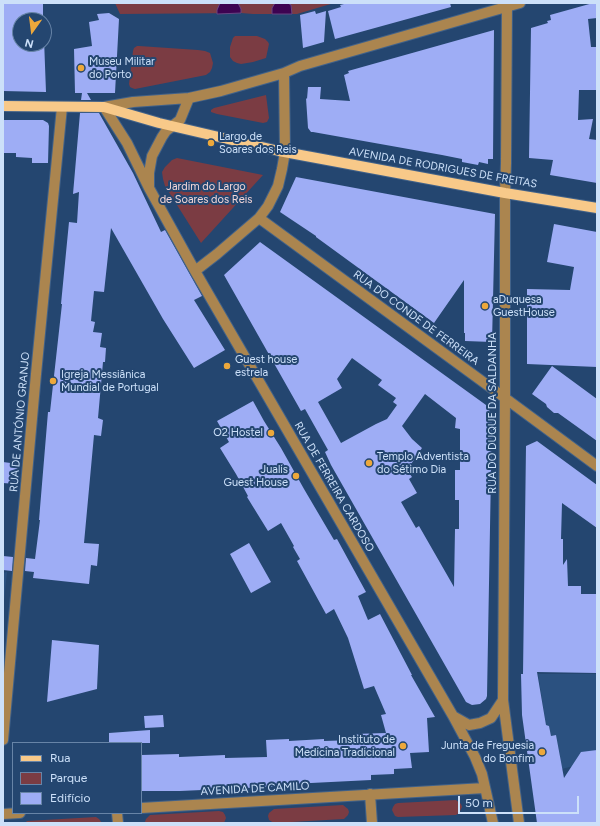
<!DOCTYPE html>
<html>
<head>
<meta charset="utf-8">
<style>
	body { margin:0 }
	#map { position:relative; width:600px; height:826px; overflow:hidden; background:#244670; font-family:Figtree,sans-serif }
	canvas { display:block }
	.frame { position:absolute; inset:0; border:4px solid #cce0f9; pointer-events:none }
	.legend { position:absolute; left:12px; top:742px; width:130px; height:72px; box-sizing:border-box; background:#244670; border:1px solid #6784a7; margin:0; padding:5px 7px; list-style:none; font-size:12px; color:#cce0f9 }
	.legend li { display:flex; align-items:center; gap:8px; height:20px }
	.legend b { width:20px; border:1px solid #6784a7 }
	.north { position:absolute; left:12px; top:12px; width:40px; height:40px; box-sizing:border-box; background:#244670; border:1px solid #6784a7; border-radius:50%; rotate:194deg; font-size:11px; font-weight:700; line-height:16px; text-align:center; color:#cce0f9 }
	.north::after { content:''; display:block; margin:auto; width:14px; height:18px; background:#eda83b; clip-path:polygon(50% 0,100% 100%,50% 72%,0 100%) }
	.scale { position:absolute; left:458px; top:796px; width:121px; height:18px; box-sizing:border-box; border:2px solid #cce0f9; border-top:0; padding-left:5px; font-size:12px; line-height:14px; white-space:nowrap; color:#cce0f9; -webkit-text-stroke:3px #244670; paint-order:stroke }
</style>
</head>
<body>
<div id="map">
<canvas width="600" height="826"></canvas>
<div class="frame"></div>
<ul class="legend">
<li><b style="height:5px;background:#f8c989"></b>Rua</li>
<li><b style="height:11px;background:#7b3c43"></b>Parque</li>
<li><b style="height:11px;background:#9eadf5"></b>Edifício</li>
</ul>
<div class="north">N</div>
<div class="scale">50 m</div>
</div>
<script>
const c = document.querySelector('canvas').getContext('2d');
c.lineJoin = 'round';
function paint(path, color) { c.fillStyle = color; c.fill(path, 'evenodd'); }
const toPath = rows => new Path2D(rows.map(r => 'M' + r).join(''));
function trace(path, color, width, dash) { c.strokeStyle = color; c.lineWidth = width; c.lineCap = dash ? 'butt' : 'round'; c.setLineDash(dash || []); c.stroke(path); }
function label(font, color, halo, rows, align = 'center') {
  c.font = font + ' Figtree,sans-serif'; c.lineWidth = 4; c.setLineDash([]); c.textBaseline = 'middle'; c.strokeStyle = halo; c.fillStyle = color; for (const [text, x, y, turn = 0] of rows) {
    c.save(); c.translate(x, y); c.rotate((+turn || 0) * Math.PI / 180); c.textAlign = isNaN(turn) ? turn : align; if (halo) c.strokeText(text, 0, 0); c.fillText(text, 0, 0); c.restore();
  }
}
const built = toPath([
	[7,572,3,611,3,573],
	[538,674,597,674,597,777,577,765,558,770,560,756,556,735,551,736,549,726,546,725]
]);
const green = toPath([
	[115,3,334,3,297,14,253,14,241,13,120,14],
	[235,36,257,36,265,39,268,42,269,44,266,58,253,62,241,64,237,63,233,61,230,57,230,47,233,38],
	[137,46,139,46,198,50,205,51,210,53,213,63,212,68,210,72,206,75,201,76,135,89,132,88,130,87,129,84,133,51,134,48],
	[266,95,269,118,267,122,263,123,217,114,211,112,211,110,214,108],
	[177,158,263,175,201,243,165,186,163,179,162,172,165,167,172,160],
	[456,800,461,804,462,807,459,813,456,815,398,817,395,816,392,810,393,807,395,804,398,803],
	[343,805,348,809,349,812,348,815,344,819,274,823,269,820,268,816,269,813,274,809],
	[219,811,223,812,225,815,226,818,224,823,145,822,146,819,150,815],
	[96,817,99,819,102,823,25,823,27,821]
]);
const water = toPath([
	[220,3,238,3,241,9,241,13,217,14,217,10,220,3],
	[275,3,288,3,291,5,292,14,272,14,272,8,275,3]
]);
const building = toPath([
	[3,3,43,3,43,20,20,20,20,44,44,44,44,39,46,92,3,91],
	[348,3,450,3,451,7,335,39,328,11,341,7,340,5],
	[593,3,597,3,597,18,588,19,591,47,597,47,597,90,579,90,578,120,593,119,589,139,597,140,597,183,550,175,553,160,529,158,531,28,548,23,547,21,551,20,550,15],
	[315,11,316,14,326,11,324,42,303,48,300,15],
	[109,13,119,19,115,93,87,93,91,100,81,100,82,93,75,93,74,49,92,46,89,22,99,20,97,14],
	[494,30,493,159,488,159,488,164,479,162,478,165,462,162,462,159,442,155,313,132,311,132,308,128,306,98,307,99,308,87,321,87,320,99,350,101,344,75,349,73,348,71],
	[80,113,99,113,133,173,161,232,165,230,202,296,194,300,225,350,194,368,163,319,111,228,104,292,94,291,91,321,95,322,93,332,102,333,100,347,106,348,105,362,103,362,98,418,103,420,101,436,94,435,84,543,99,544,97,566,91,565,89,584,33,578,34,572,25,571,26,558,35,559,40,520,39,520,48,412,50,412,62,304,61,304,69,222,77,223,79,192,73,194],
	[3,120,43,120,48,123,49,126,48,163,32,163,32,158,16,157,16,153,3,153],
	[296,177,495,214,492,342,465,341,465,333,464,333,464,280,434,323,316,237,316,236,280,212],
	[554,224,597,232,597,367,527,364,527,289,570,290,574,267,547,262],
	[260,242,486,405,492,415,487,696,486,699,480,704,472,705,466,702,331,465,325,452,328,450,305,409,301,411,224,275],
	[352,358,382,380,378,385,396,398,393,402,397,405,387,419,376,424,341,443,318,402,342,388,337,379],
	[425,394,456,418,455,428,460,429,460,470,455,470,455,500,459,500,459,529,455,529,454,587,419,526,416,528,401,502,417,493,409,479,412,477,407,470,422,448,412,439,402,426],
	[552,366,597,399,597,441,558,413,554,413,547,407,546,404,532,394],
	[253,401,264,421,281,448,304,489,334,540,337,539,366,592,358,596,368,620,380,614,412,675,411,675,435,717,427,718,429,752,410,753,412,768,394,769,394,774,371,775,371,780,291,784,291,786,268,787,180,791,141,791,141,755,179,754,179,757,225,755,225,758,267,757,266,740,289,739,289,741,324,739,324,741,354,740,354,734,386,733,381,715,386,714,374,686,364,689,348,638,334,609,326,614,297,561,300,559,293,547,294,546,281,523,268,531,247,497,248,496,236,474,220,448,229,442,217,421],
	[537,441,597,485,597,528,562,503,561,539,563,539,563,565,567,559,568,586,581,586,581,594,597,594,597,673,537,672,546,725,549,726,551,736,556,735,564,778,581,752,597,750,597,823,537,823,522,715,521,674,523,674,526,446],
	[3,462,18,464,16,484,3,483],
	[249,543,271,582,251,593,230,554],
	[3,556,13,557,12,571,3,570],
	[52,640,99,645,97,689,47,702],
	[163,715,164,727,145,728,144,716],
	[150,730,150,743,109,743,109,733]
]);
const minor = toPath([
	[507,3,506,163,505,193,505,398,503,700,519,823],
	[149,186,149,173,152,156,162,137,166,131,180,120,189,98],
	[259,218,505,398,597,466],
	[195,271,217,254,259,218,268,206,278,186,282,169,285,152,284,73],
	[453,716,469,725,480,723,491,718,503,700],
	[3,740,36,374,62,107],
	[370,794,372,823],
	[141,808,485,788],
	[117,813,118,823],
	[3,814,20,813],
	[493,823,482,774,475,757,453,716,195,271,149,188,127,143,104,107,133,102,189,98,221,91,284,73,300,66,520,3]
]);
const major = toPath([
	[3,106,104,107,159,123,279,151,505,193,597,208]
]);
const markers = [
	[81,68,4,"#eda83b"],
	[211,143,4,"#eda83b"],
	[485,306,4,"#eda83b"],
	[227,366,4,"#eda83b"],
	[53,381,4,"#eda83b"],
	[271,433,4,"#eda83b"],
	[369,463,4,"#eda83b"],
	[296,476,4,"#eda83b"],
	[403,746,4,"#eda83b"],
	[542,752,4,"#eda83b"]
];
const poiNames = [
	["Museu Militar",89,62],
	["do Porto",89,75],
	["Largo de",219,137],
	["Soares dos Reis",219,150],
	["aDuquesa",493,300],
	["GuestHouse",493,313],
	["Guest house",235,360],
	["estrela",235,373],
	["Igreja Messiânica",61,375],
	["Mundial de Portugal",61,388],
	["O2 Hostel",263,433,"right"],
	["Templo Adventista",377,457],
	["do Sétimo Dia",377,470],
	["Jualis",288,470,"right"],
	["Guest House",288,483,"right"],
	["Instituto de",395,740,"right"],
	["Medicina Tradicional",395,753,"right"],
	["Junta de Freguesia",534,746,"right"],
	["do Bonfim",534,759,"right"]
];
const streetNames = [
	["AVENIDA DE RODRIGUES DE FREITAS",443,168,10],
	["RUA DO CONDE DE FERREIRA",416,318,36],
	["RUA DO DUQUE DA SALDANHA",493,413,-90],
	["RUA DE ANTÓNIO GRANJO",20,422,-85],
	["RUA DE FERREIRA CARDOSO",334,487,60],
	["AVENIDA DE CAMILO",255,789,-3]
];
const parkNames = [
	["Jardim do Largo",206,187],
	["de Soares dos Reis",206,200]
];
paint(built, '#2b5180');
paint(green, '#7b3c43');
paint(water, '#3d0351');
trace(water, '#684583', 1);
paint(building, '#9eadf5');
trace(minor, '#426289', 12);
trace(major, '#426289', 12);
trace(minor, '#ab854f', 10);
trace(major, '#f8c989', 10);
for (const [x, y, r, color] of markers) { const dot = new Path2D(); dot.arc(x, y, r, 0, 2 * Math.PI); c.fillStyle = color; c.fill(dot); trace(dot, '#244670', 1.5); }
label('11px', '#cce0f9', '#244670', poiNames, 'left');
label('11px', '#cce0f9', '#244670', streetNames);
label('11px', '#f4d7d8', '#244670', parkNames);
</script>
</body>
</html>
